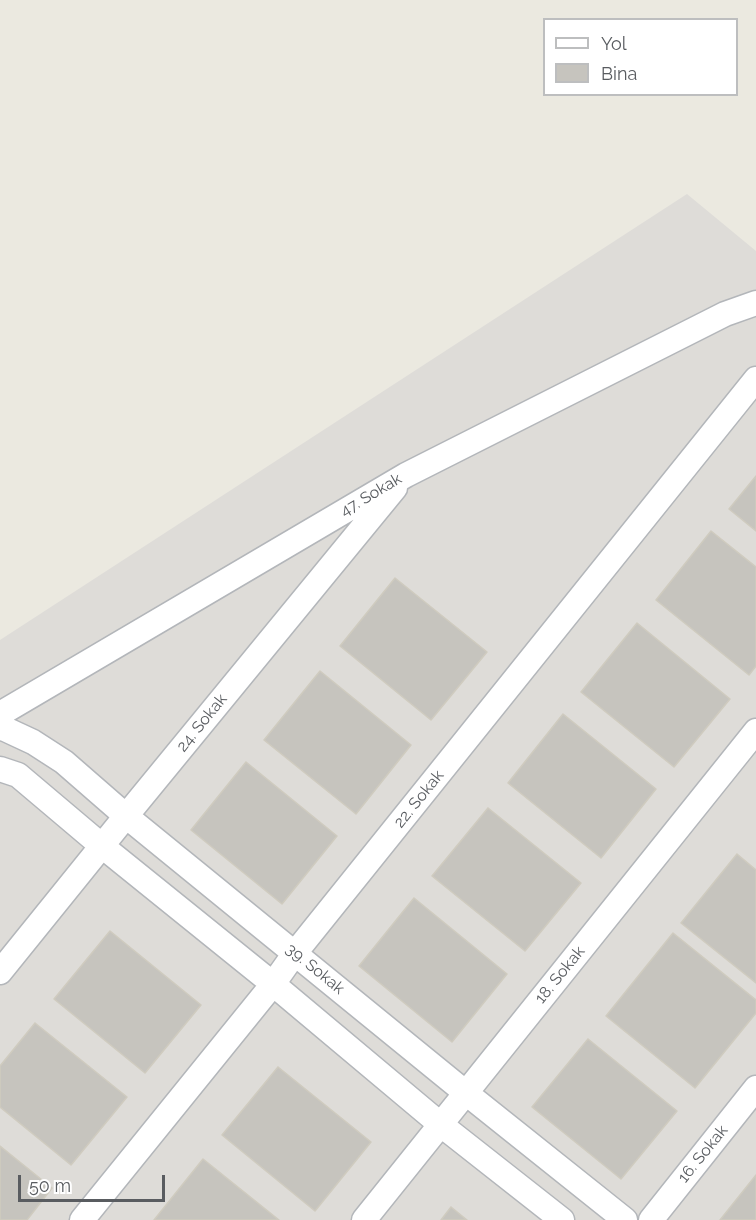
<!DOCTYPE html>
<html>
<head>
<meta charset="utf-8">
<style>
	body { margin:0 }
	#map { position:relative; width:756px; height:1220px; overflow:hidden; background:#ebe9e0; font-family:Raleway,sans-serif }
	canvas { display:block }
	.legend { position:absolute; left:543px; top:18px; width:195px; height:78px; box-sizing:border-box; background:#fff; border:2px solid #bdbebf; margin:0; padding:8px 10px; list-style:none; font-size:18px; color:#595c60 }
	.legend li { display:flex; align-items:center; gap:12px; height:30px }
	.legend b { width:30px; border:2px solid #bdbebf }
	.scale { position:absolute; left:18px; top:1175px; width:147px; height:27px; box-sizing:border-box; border:3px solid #595c60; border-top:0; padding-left:8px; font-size:18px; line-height:21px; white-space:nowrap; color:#595c60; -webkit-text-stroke:4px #fff; paint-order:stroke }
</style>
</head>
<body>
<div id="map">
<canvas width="756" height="1220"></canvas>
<ul class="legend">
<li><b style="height:8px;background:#fff"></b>Yol</li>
<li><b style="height:16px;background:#c6c4be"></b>Bina</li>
</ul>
<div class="scale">50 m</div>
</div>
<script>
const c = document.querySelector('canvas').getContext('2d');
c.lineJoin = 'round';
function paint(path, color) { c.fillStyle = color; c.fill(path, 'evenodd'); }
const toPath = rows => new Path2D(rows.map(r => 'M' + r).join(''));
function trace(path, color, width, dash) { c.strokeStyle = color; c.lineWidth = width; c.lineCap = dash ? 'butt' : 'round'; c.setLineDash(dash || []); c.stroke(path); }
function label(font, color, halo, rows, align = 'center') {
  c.font = font + ' Raleway,sans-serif'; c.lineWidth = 4.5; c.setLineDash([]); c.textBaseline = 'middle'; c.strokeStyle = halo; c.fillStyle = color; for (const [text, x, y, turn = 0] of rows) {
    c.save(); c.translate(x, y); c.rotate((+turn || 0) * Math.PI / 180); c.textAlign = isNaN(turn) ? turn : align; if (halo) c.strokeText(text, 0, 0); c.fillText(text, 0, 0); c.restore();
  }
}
const industrial = toPath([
	[687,194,756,251,756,1220,0,1220,0,640]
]);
const building = toPath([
	[756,476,756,531,729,509,756,476],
	[711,531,756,567,756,666,749,675,656,600,711,531],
	[395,578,487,652,431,720,340,646,395,578],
	[637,623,730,699,674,767,581,692,637,623],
	[320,671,411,745,356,814,264,740,320,671],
	[563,714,656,789,601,858,508,783,563,714],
	[246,762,337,836,282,904,191,830,246,762],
	[488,808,581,883,525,951,432,876,488,808],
	[737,854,756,870,756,983,681,923,737,854],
	[414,898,507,974,452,1042,359,966,414,898],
	[110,931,201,1005,145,1073,54,999,110,931],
	[673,933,756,1000,756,1013,695,1088,606,1016,673,933],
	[35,1023,127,1097,71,1165,0,1107,0,1066,35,1023],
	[588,1039,677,1111,621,1179,532,1107,588,1039],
	[278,1067,371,1142,315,1211,222,1135,278,1067],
	[0,1146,52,1188,27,1220,0,1220,0,1146],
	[203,1159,279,1220,154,1220,203,1159],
	[756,1175,756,1220,720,1220,756,1175],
	[451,1207,467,1220,441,1220,451,1207]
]);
const minor = toPath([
	[0,714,406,475,725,314,756,303],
	[0,728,5,729,33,742,64,762,126,816,466,1093,625,1220],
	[0,769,18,775,102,846,273,984,440,1124,562,1220],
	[0,972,126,816,395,488],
	[82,1220,273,984,295,953,756,379],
	[364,1220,756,731],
	[651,1220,756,1088]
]);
const streetNames = [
	["47. Sokak",371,495,-31],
	["24. Sokak",202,723,-51],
	["22. Sokak",419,799,-51],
	["39. Sokak",315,969,39],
	["18. Sokak",560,975,-51],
	["16. Sokak",703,1154,-51]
];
paint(industrial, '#dedcd8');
paint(building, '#c6c4be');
trace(building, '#cfcbbf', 1.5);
trace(minor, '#b3b6ba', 27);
trace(minor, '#fff', 24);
label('16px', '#595c60', '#fff', streetNames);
</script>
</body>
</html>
